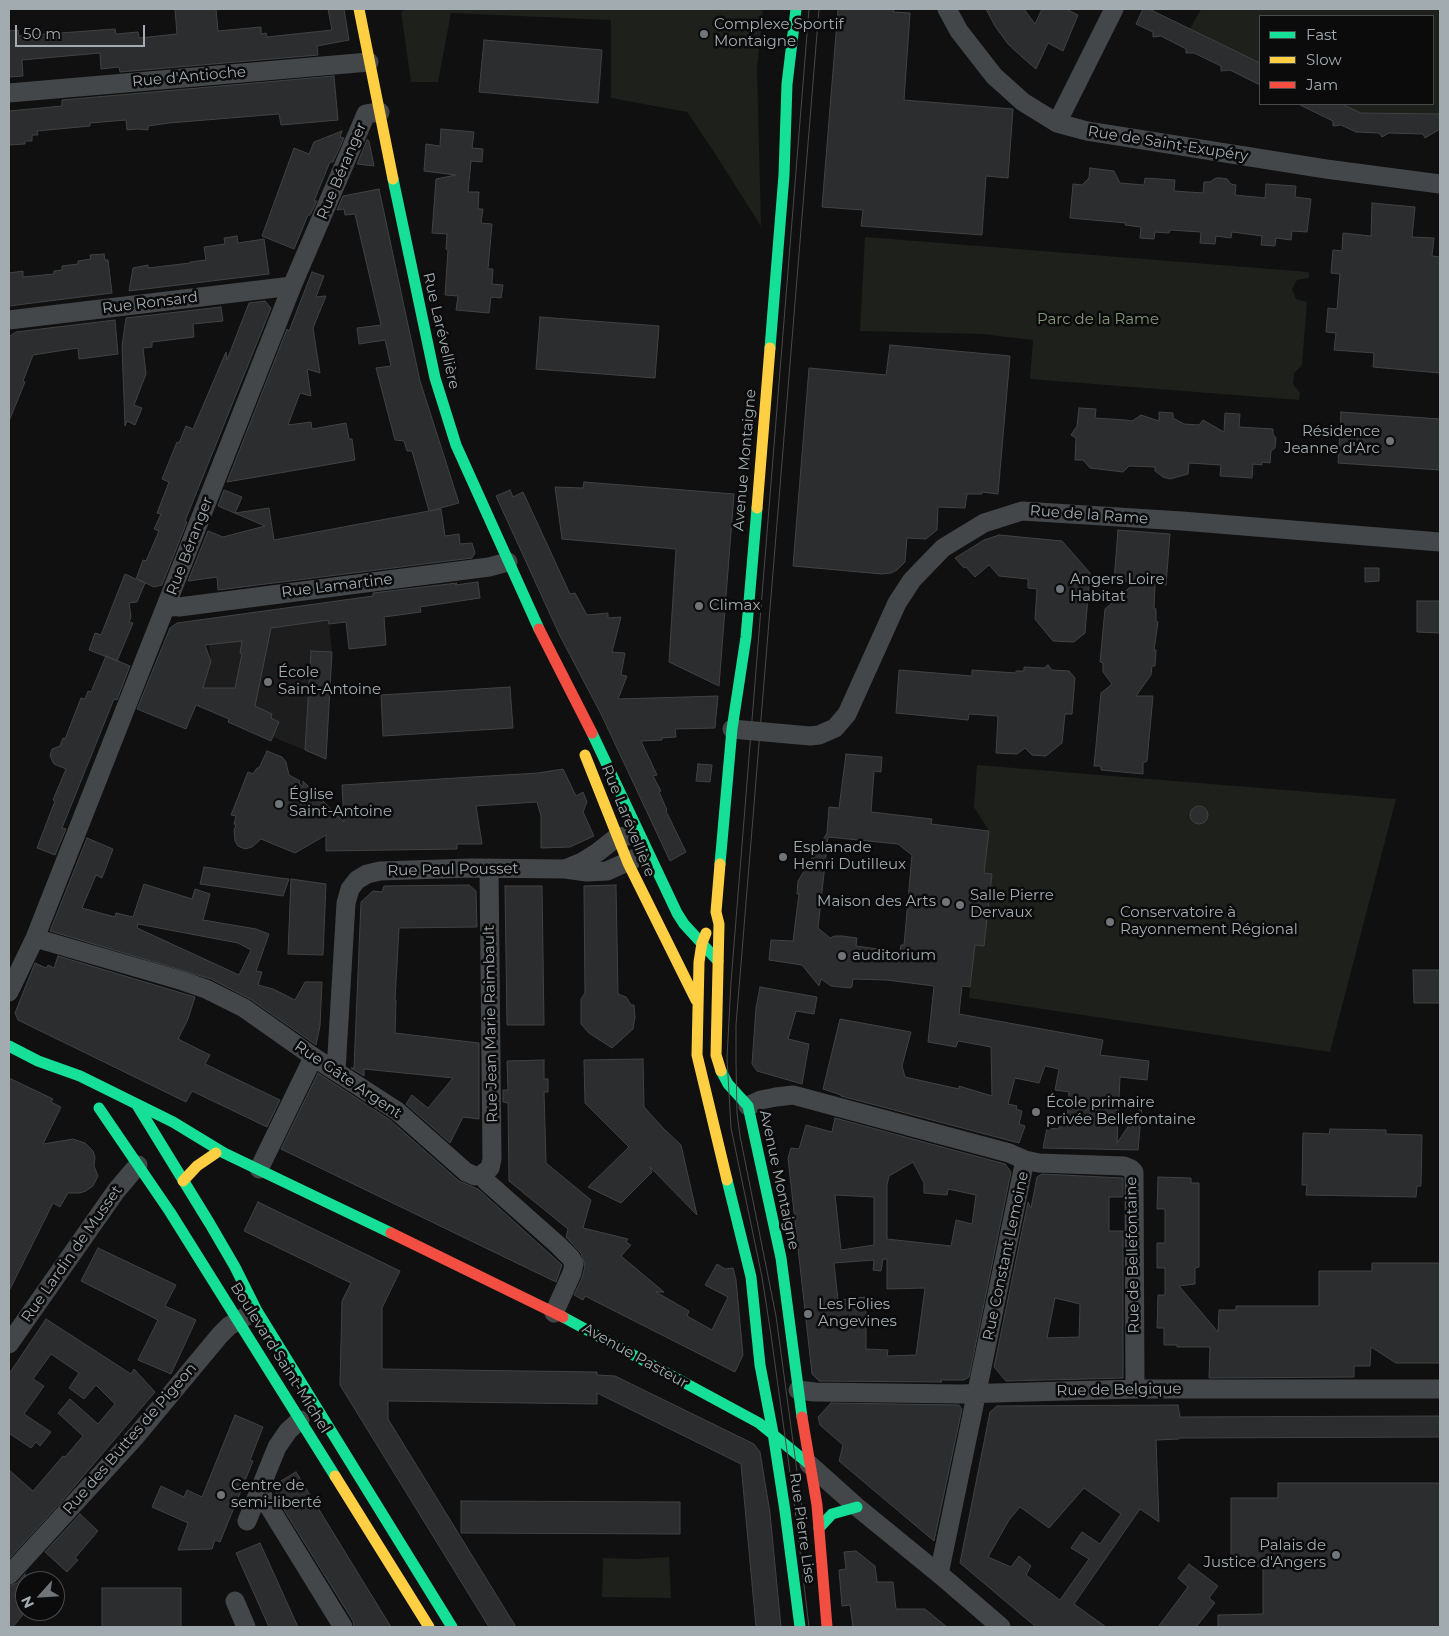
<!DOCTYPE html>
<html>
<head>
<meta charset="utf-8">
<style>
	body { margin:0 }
	#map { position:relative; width:1449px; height:1636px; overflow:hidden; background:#101011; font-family:Montserrat,sans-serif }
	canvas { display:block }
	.frame { position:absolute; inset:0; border:10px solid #a2acb0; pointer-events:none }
	.legend { position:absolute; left:1259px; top:15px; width:175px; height:90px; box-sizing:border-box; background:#0b0b0c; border:1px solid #474b4e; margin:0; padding:6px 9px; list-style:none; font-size:15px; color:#a2acb0 }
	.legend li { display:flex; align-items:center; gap:10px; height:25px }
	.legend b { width:25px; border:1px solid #474b4e }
	.north { position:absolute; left:15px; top:1571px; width:50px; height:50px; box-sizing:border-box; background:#0b0b0c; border:1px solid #474b4e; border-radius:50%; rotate:244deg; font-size:14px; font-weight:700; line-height:20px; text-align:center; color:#a2acb0 }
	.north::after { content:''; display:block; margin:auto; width:18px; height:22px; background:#6f7578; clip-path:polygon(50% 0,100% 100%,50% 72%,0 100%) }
	.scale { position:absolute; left:15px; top:25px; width:130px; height:22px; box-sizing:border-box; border:2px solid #a2acb0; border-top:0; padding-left:6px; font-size:15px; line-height:18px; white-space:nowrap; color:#a2acb0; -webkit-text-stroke:4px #0b0b0c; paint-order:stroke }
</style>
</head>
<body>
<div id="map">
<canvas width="1449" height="1636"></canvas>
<div class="frame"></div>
<ul class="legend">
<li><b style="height:6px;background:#16e098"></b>Fast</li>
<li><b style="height:6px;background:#ffcf43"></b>Slow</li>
<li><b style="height:6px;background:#f24e42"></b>Jam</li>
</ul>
<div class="north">N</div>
<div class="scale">50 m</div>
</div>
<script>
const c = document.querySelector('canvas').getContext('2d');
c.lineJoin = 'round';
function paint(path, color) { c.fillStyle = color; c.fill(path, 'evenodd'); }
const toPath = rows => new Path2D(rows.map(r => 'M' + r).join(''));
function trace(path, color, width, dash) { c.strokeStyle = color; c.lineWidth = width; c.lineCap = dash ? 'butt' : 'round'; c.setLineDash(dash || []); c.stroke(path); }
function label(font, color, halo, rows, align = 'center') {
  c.font = font + ' Montserrat,sans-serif'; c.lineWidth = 5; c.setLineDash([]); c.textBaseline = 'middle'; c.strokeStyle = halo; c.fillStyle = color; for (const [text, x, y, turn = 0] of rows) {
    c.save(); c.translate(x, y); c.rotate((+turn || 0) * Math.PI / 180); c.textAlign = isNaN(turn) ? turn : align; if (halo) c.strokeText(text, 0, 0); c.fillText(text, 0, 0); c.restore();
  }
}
const built = toPath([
	[327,602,332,652,326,759,198,706,211,661,205,619]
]);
const green = toPath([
	[406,9,763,9,757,69,761,226,712,149,687,112,611,98,611,20,451,13,438,82,411,82,401,12],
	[1201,9,1440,9,1440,114,1361,113,1342,104,1433,104,1433,16,1260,16,1260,63,1190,29],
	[865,237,1309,272,1309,278,1297,280,1292,289,1296,299,1307,302,1302,365,1294,373,1293,384,1300,393,1299,400,1030,379,1033,340,982,334,860,331],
	[977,765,1396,799,1330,1052,969,998,975,945,984,946,992,874,984,873,989,831,974,807],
	[669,1557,671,1598,602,1597,603,1558,637,1559]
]);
const building = toPath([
	[175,9,216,9,218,31,261,27,261,34,266,33,267,37,332,30,328,9,344,9,349,40,317,46,318,55,120,72,119,67,101,69,100,53,22,60,23,76,9,77,9,31,18,30,19,36,115,29,116,34,138,32,139,38,177,34,175,9],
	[838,9,894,9,893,12,910,13,904,100,1013,109,1008,178,986,176,982,235,861,226,863,210,822,207,838,9],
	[986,9,1024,9,1035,24,1042,9,1066,9,1078,15,1063,51,1048,43,1036,69,1022,57,1008,44,995,26,986,9],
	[1143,9,1149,9,1260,63,1260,85,1230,70,1221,71,1221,66,1194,53,1186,53,1186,49,1161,36,1153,37,1153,32,1136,24,1143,9],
	[484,40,602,50,598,103,479,92,484,40],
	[334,76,338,120,281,125,279,114,169,123,148,126,148,130,138,129,127,130,126,120,90,123,90,126,37,131,38,135,32,135,32,141,25,141,25,144,9,145,9,111,62,106,62,100,334,76],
	[1298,104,1342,104,1361,113,1440,114,1440,129,1425,138,1423,134,1389,133,1382,137,1379,133,1356,132,1341,125,1333,126,1333,121,1298,104],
	[441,129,474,132,472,148,483,149,482,162,471,161,468,192,479,192,478,209,483,209,481,223,492,224,488,269,493,269,492,284,503,285,501,298,491,297,489,313,456,310,458,296,445,295,448,250,446,249,447,234,432,233,436,179,456,175,424,171,426,144,440,146,441,129],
	[342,131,340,137,344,138,333,162,330,162,314,201,317,201,310,215,308,215,294,249,262,236,294,148,309,154,314,142,342,131],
	[367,140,369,141,374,166,357,164,367,140],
	[1090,168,1114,171,1120,183,1144,185,1145,178,1175,180,1174,191,1203,193,1204,182,1210,182,1216,178,1221,178,1227,179,1231,184,1236,185,1235,195,1265,198,1266,184,1296,186,1295,197,1311,199,1307,232,1292,231,1291,240,1276,238,1275,246,1261,245,1262,236,1232,232,1231,238,1216,236,1215,244,1200,243,1201,232,1170,230,1169,233,1155,232,1154,239,1140,238,1141,227,1125,225,1126,223,1070,218,1073,184,1082,185,1089,178,1090,168],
	[379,189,420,381,459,503,430,511,441,509,445,536,459,534,460,544,472,543,475,553,472,558,218,590,217,577,188,581,208,531,223,537,265,526,218,506,224,490,242,497,235,513,269,508,274,540,429,511,412,451,407,451,404,441,395,440,376,368,391,366,385,340,359,344,357,328,381,325,355,214,345,215,344,209,337,210,343,196,379,189],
	[1372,203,1415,207,1412,237,1434,238,1432,256,1440,257,1440,373,1373,367,1374,353,1334,350,1336,333,1326,332,1328,308,1337,309,1340,274,1331,273,1333,250,1342,251,1343,233,1371,236,1372,203],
	[237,236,238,243,264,239,269,274,129,291,133,268,148,265,148,268,190,263,190,262,206,260,204,247,225,244,224,238,237,236],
	[104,254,105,260,108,260,112,293,9,306,9,273,23,271,23,277,54,274,54,271,62,270,62,266,78,264,78,261,91,259,90,255,104,254],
	[312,272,324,276,316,297,326,296,313,328,320,373,307,369,311,396,300,393,288,425,311,422,312,429,346,423,349,439,352,439,355,460,227,482,287,329,289,331,312,272],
	[265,301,271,308,185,521,187,522,162,585,154,587,137,579,145,583,137,602,129,603,131,617,129,622,133,623,117,661,89,650,95,633,101,635,125,574,136,579,143,560,146,561,159,531,154,529,161,514,157,513,169,482,162,479,177,442,179,443,186,426,193,429,226,352,227,360,249,303,265,301],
	[221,307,223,321,193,324,194,337,152,342,152,347,143,348,146,374,134,405,142,408,135,425,127,421,125,426,122,346,126,318,221,307],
	[540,317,659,326,655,378,536,369,540,317],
	[115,320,118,354,79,359,78,348,33,355,23,381,25,382,9,421,9,340,10,336,16,332,115,320],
	[890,345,1010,356,998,494,982,492,982,494,967,494,965,508,938,507,937,530,926,539,907,538,905,562,897,570,891,573,882,574,793,566,809,368,886,375,890,345],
	[1079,408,1096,409,1095,418,1126,420,1132,421,1141,415,1159,421,1159,412,1173,413,1173,418,1184,424,1199,425,1203,420,1224,432,1225,413,1240,414,1239,427,1273,429,1273,434,1276,438,1275,448,1271,451,1270,463,1262,462,1262,465,1253,464,1252,478,1220,476,1221,465,1189,463,1188,474,1170,479,1163,477,1155,471,1155,467,1129,466,1123,472,1090,468,1083,460,1075,460,1076,438,1071,435,1077,426,1079,408],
	[1341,412,1440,419,1440,470,1338,463,1341,412],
	[584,482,734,494,719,686,669,662,676,549,562,539,555,487,583,488,584,482],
	[510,490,513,497,523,492,570,594,575,593,587,615,608,613,608,618,621,617,612,652,625,653,621,675,627,676,618,699,718,696,715,728,675,729,676,737,662,738,662,740,641,741,657,775,653,776,661,791,659,792,667,810,666,811,686,852,670,861,601,714,560,636,496,496,510,490],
	[1118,530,1170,534,1166,585,1155,584,1154,608,1156,609,1156,621,1158,622,1154,650,1156,650,1155,666,1152,666,1151,675,1136,696,1153,696,1147,761,1143,763,1143,774,1101,770,1101,766,1094,766,1101,693,1112,684,1103,672,1103,663,1100,662,1105,609,1136,582,1114,581,1118,530],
	[999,535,1062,541,1090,573,1085,633,1074,642,1053,641,1035,619,1037,589,1028,588,1028,579,999,576,989,565,975,577,966,567,964,568,955,558,984,540,999,535],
	[1365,568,1379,568,1379,581,1365,582,1365,568],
	[478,582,480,598,420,607,421,612,384,617,386,645,349,649,346,622,329,624,328,620,271,628,255,706,272,714,271,718,279,722,271,741,228,722,229,719,196,705,186,729,137,709,170,628,177,623,373,596,373,593,457,583,455,585,478,582],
	[242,641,240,653,242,654,235,688,203,688,211,661,205,645,242,641],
	[1417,601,1440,601,1440,633,1417,632,1417,601],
	[311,651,332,652,326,759,305,750,311,651],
	[106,656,130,666,117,700,114,699,62,828,66,829,55,855,37,848,55,801,53,800,66,769,54,764,50,756,52,749,60,746,63,738,65,739,81,698,85,699,88,691,91,692,106,656],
	[1048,665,1052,670,1069,671,1075,678,1072,714,1065,714,1062,743,1046,756,1032,755,1025,748,1017,754,996,753,998,716,969,714,968,720,896,713,899,670,972,676,972,670,1016,673,1016,671,1024,671,1024,667,1044,668,1048,665],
	[510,687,513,728,383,736,381,695,510,687],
	[267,751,282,757,286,762,289,775,300,781,299,783,303,787,303,781,344,822,342,785,538,773,563,769,576,796,583,792,587,802,583,812,594,836,570,847,541,848,541,816,537,802,476,806,482,844,457,844,457,849,326,851,326,835,295,853,261,839,252,847,245,849,238,846,235,841,234,830,236,825,234,824,236,816,231,815,248,772,253,774,257,768,259,768,267,751],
	[846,754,882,757,881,772,874,771,871,812,932,819,931,824,989,831,984,873,992,874,984,946,975,945,970,987,962,986,959,1014,1103,1040,1100,1055,1149,1061,1147,1080,1120,1077,1117,1143,1142,1106,1138,1150,1043,1148,1047,1128,1059,1129,1059,1118,1067,1119,1069,1092,1055,1090,1059,1069,1045,1066,1039,1083,1015,1078,1008,1104,1017,1106,1016,1109,1022,1111,1019,1124,1025,1126,1019,1143,841,1096,841,1095,823,1089,840,1019,911,1032,902,1066,905,1077,959,1089,959,1086,992,1096,991,1047,958,1041,956,1047,928,1042,934,986,887,980,853,979,852,987,850,988,831,986,821,979,819,986,802,965,769,960,771,940,793,941,799,894,797,894,798,881,827,833,829,807,839,808,846,754],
	[828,837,898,844,912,855,904,945,901,945,900,952,856,946,857,938,842,936,835,936,830,938,818,928,828,837],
	[698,764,712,765,710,782,696,781,698,764],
	'1190 815a9 9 0 1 1 18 0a9 9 0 1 1-18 0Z',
	[87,838,113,849,102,878,96,875,82,908,115,917,116,913,133,917,144,884,192,899,195,889,210,894,203,920,256,929,269,934,256,971,262,972,258,985,273,989,295,1000,305,982,322,982,320,1026,316,1045,250,999,211,979,50,931,87,838],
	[138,924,238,943,251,950,239,975,137,928,138,924],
	[204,867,280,878,289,879,283,896,200,884,204,867],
	[291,879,326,884,323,955,288,954,291,879],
	[469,885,476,891,477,927,399,928,395,1000,396,1000,395,1033,479,1043,479,1119,463,1117,450,1143,406,1104,412,1095,428,1108,453,1078,364,1069,364,1076,351,1068,354,1068,361,902,373,891,382,892,384,886,469,885],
	[616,885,618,994,626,997,631,1005,634,1005,635,1017,633,1029,612,1048,589,1033,581,1024,581,999,585,993,584,886,616,885],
	[505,886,542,886,544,1025,507,1025,505,886],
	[58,956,195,997,188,1019,178,1039,210,1055,205,1064,280,1100,267,1127,192,1091,186,1102,18,1020,15,1013,35,963,46,968,48,965,54,968,58,956],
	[1413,970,1440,970,1440,1003,1414,1003,1413,970],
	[760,987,817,997,814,1014,796,1011,788,1039,809,1044,802,1084,757,1071,752,1064,756,1008,760,987],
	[643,1059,644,1107,664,1129,681,1145,697,1215,650,1167,652,1172,621,1203,588,1187,629,1147,585,1103,584,1060,643,1059],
	[544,1060,544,1079,548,1079,548,1092,544,1092,546,1163,591,1200,583,1228,628,1239,626,1242,631,1245,621,1256,664,1292,656,1292,689,1311,687,1316,712,1330,728,1297,705,1285,717,1264,725,1269,733,1268,736,1280,743,1355,735,1372,585,1296,583,1300,574,1295,582,1278,585,1266,581,1253,566,1237,568,1229,509,1181,508,1103,503,1102,503,1090,508,1090,507,1061,544,1060],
	[318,1073,390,1120,459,1181,478,1189,562,1265,556,1282,281,1149,318,1073],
	[9,1078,53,1099,51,1102,61,1107,43,1144,73,1139,85,1143,93,1151,95,1157,94,1166,98,1176,93,1186,86,1191,80,1193,68,1193,60,1207,53,1203,9,1291,9,1078],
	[835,1118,1005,1164,1011,1172,969,1377,964,1380,940,1380,942,1382,819,1381,812,1374,788,1158,791,1148,799,1149,806,1125,832,1132,835,1118],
	[913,1162,924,1183,924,1193,947,1195,948,1189,976,1195,972,1224,956,1220,951,1246,887,1239,887,1185,889,1176,913,1162],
	[835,1195,874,1197,874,1245,841,1250,835,1195],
	[883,1259,887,1259,887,1289,925,1288,916,1355,887,1356,888,1350,866,1349,866,1297,838,1300,834,1263,874,1260,873,1270,881,1271,883,1259],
	[1330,1129,1386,1130,1386,1134,1422,1135,1421,1186,1417,1186,1416,1197,1306,1195,1307,1185,1302,1185,1303,1133,1329,1134,1330,1129],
	[1042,1174,1123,1178,1123,1197,1109,1197,1109,1231,1123,1231,1123,1378,1006,1381,994,1367,1028,1202,1031,1208,1037,1177,1042,1174],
	[1055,1298,1080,1304,1079,1337,1047,1338,1055,1298],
	[1158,1177,1191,1178,1191,1183,1199,1183,1199,1267,1195,1268,1195,1284,1179,1286,1218,1332,1219,1310,1236,1310,1236,1306,1319,1306,1319,1271,1372,1271,1372,1263,1440,1263,1440,1363,1396,1363,1371,1347,1370,1366,1354,1366,1354,1377,1209,1378,1210,1347,1177,1347,1177,1345,1164,1345,1164,1328,1157,1328,1158,1295,1165,1295,1165,1268,1157,1268,1157,1243,1165,1243,1165,1209,1157,1209,1158,1177],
	[258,1202,400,1271,382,1308,382,1369,597,1372,597,1375,615,1376,754,1444,760,1452,770,1513,781,1627,756,1627,741,1464,597,1393,597,1404,388,1401,388,1419,516,1627,489,1627,340,1385,342,1301,351,1283,244,1231,258,1202],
	[98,1248,176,1285,165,1306,196,1320,171,1374,138,1360,158,1320,81,1281,98,1248],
	[46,1319,131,1374,134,1369,155,1392,63,1500,9,1559,9,1470,33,1491,63,1456,65,1457,83,1436,58,1413,70,1399,98,1424,115,1404,96,1385,84,1399,69,1388,79,1373,51,1354,33,1379,44,1386,24,1414,51,1432,40,1446,36,1442,31,1448,10,1434,9,1435,9,1374,46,1319],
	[831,1403,959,1405,962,1409,934,1541,839,1461,843,1445,820,1425,818,1417,831,1403],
	[1178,1405,1180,1417,1440,1416,1440,1437,1179,1438,1179,1439,1156,1440,1159,1522,1140,1509,1074,1604,1106,1627,1036,1627,960,1563,990,1412,997,1406,1178,1405],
	[1084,1488,1121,1514,1100,1544,1082,1532,1071,1548,1089,1559,1060,1600,1026,1575,1031,1566,1019,1556,1011,1567,988,1557,1009,1520,1020,1507,1049,1528,1084,1488],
	[235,1415,263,1427,250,1460,253,1461,220,1542,215,1540,212,1549,178,1550,188,1523,152,1507,161,1486,184,1497,187,1490,202,1497,235,1415],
	[296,1472,356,1570,391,1627,354,1627,353,1621,281,1505,283,1504,273,1488,274,1485,296,1472],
	[1278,1483,1440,1483,1440,1627,1218,1627,1218,1615,1263,1614,1263,1566,1231,1567,1231,1498,1278,1498,1278,1483],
	[461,1501,680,1502,680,1534,461,1533,461,1501],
	[80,1514,98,1531,75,1558,78,1560,67,1572,45,1552,80,1514],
	[260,1543,298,1627,269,1627,236,1553,260,1543],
	[856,1551,875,1566,877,1582,893,1582,896,1609,925,1609,947,1627,853,1627,850,1605,842,1606,839,1570,846,1569,844,1552,856,1551],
	[1189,1564,1218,1586,1209,1598,1215,1603,1196,1627,1158,1627,1188,1587,1178,1578,1189,1564],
	[25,1574,25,1612,13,1627,9,1627,9,1586,17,1583,25,1574],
	[102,1588,181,1588,181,1627,102,1627,102,1588]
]);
const street = toPath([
	[947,9,959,31,994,76,1023,102,1057,123,1087,131,1326,169,1440,184],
	[9,93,369,62],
	[1057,123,1114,9],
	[9,320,292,286],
	[166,606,179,607,489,567,508,562],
	[732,729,810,736,819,735,835,728,847,714,897,603,912,580,943,548,984,523,1022,511,1182,521,1440,542],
	[565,869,582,862,598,852,617,837,628,836],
	[35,938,183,981,206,989,244,1008,315,1058,397,1111,466,1172,475,1176,481,1175,487,1182,558,1245,571,1258,574,1264,572,1273,554,1313],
	[9,992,35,938,292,286,366,114,380,112],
	[336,1071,346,903,350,889,357,880,367,874,380,871,471,868,565,869,587,872,607,871,638,857],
	[748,1106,761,1100,776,1097,793,1095,1009,1153,1025,1160,939,1574],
	[1025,1160,1039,1163,1124,1166,1131,1169,1134,1172,1135,1389],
	[259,1169,310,1064,315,1058],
	[481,1175,490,1168,492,1159,489,868],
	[9,1344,116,1191,138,1165],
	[798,1390,815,1392,960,1394,1135,1389,1440,1389],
	[809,1464,857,1507,944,1578,1001,1627],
	[260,1492,343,1627],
	[247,1521,277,1447,288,1431,300,1420],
	[9,1575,136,1436,220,1335,229,1326,250,1314],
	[235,1601,246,1627]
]);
const fast = toPath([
	[393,179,435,378,456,445,539,629],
	[770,348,784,175,787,84,796,9],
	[592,733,677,913,684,924,718,961],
	[720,864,732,729,746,637,757,508],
	[9,1046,38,1061,80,1076,173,1122,224,1153,391,1233],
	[721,1071,728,1084,748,1106,781,1258,802,1417],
	[137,1105,210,1224,235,1267,257,1311,452,1627],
	[99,1108,170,1212,335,1476],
	[727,1180,751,1277,760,1365,773,1433,785,1511,800,1627],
	[563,1317,759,1423,809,1464],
	[819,1528,832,1514,857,1507]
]);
const slow = toPath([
	[359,9,393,179],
	[757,508,770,348],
	[585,755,628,863,696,1000],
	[720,864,716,912,719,924,716,1055,721,1071],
	[706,933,702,943,699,962,697,1055,727,1180],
	[183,1181,197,1166,216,1153],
	[335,1476,429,1627]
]);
const jam = toPath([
	[539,629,592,733],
	[391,1233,563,1317],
	[802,1417,817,1505,827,1627]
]);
const tram = toPath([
	[806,1538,776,1316,740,1136,737,1113,736,1062,736,1025,819,9],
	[809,1627,795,1509,771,1335,762,1277,731,1128,727,1058,731,982,809,9]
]);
const markers = [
	[704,34,5,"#6f7578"],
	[1390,441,5,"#6f7578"],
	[1060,589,5,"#6f7578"],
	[699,606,5,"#6f7578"],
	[268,682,5,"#6f7578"],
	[279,804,5,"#6f7578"],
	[783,857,5,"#6f7578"],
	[946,902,5,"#6f7578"],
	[960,905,5,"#6f7578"],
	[1110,922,5,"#6f7578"],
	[842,956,5,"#6f7578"],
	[1036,1112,5,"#6f7578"],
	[808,1314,5,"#6f7578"],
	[221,1495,5,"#6f7578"],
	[1336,1555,5,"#6f7578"]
];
const poiNames = [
	["Complexe Sportif",714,25],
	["Montaigne",714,42],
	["Résidence",1380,432,"right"],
	["Jeanne d'Arc",1380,449,"right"],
	["Angers Loire",1070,580],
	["Habitat",1070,597],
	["Climax",709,606],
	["École",278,673],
	["Saint-Antoine",278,690],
	["Église",289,795],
	["Saint-Antoine",289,812],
	["Esplanade",793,848],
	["Henri Dutilleux",793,865],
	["Salle Pierre",970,896],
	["Dervaux",970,913],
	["Maison des Arts",936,902,"right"],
	["Conservatoire à",1120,913],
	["Rayonnement Régional",1120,930],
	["auditorium",852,956],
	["École primaire",1046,1103],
	["privée Bellefontaine",1046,1120],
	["Les Folies",818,1305],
	["Angevines",818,1322],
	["Centre de",231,1486],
	["semi-liberté",231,1503],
	["Palais de",1326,1546,"right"],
	["Justice d'Angers",1326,1563,"right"]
];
const streetNames = [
	["Rue d'Antioche",189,77,-5],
	["Rue de Saint-Exupéry",1168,144,9],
	["Rue Béranger",342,171,-67],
	["Rue Ronsard",150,303,-7],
	["Rue Larévellière",441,331,77],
	["Avenue Montaigne",745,460,-85],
	["Rue de la Rame",1089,515,4],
	["Rue Béranger",190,546,-69],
	["Rue Lamartine",337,586,-7],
	["Rue Larévellière",628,821,68],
	["Rue Paul Pousset",453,870,-1],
	["Rue Jean Marie Raimbault",491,1024,-91],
	["Rue Gâte Argent",348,1080,34],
	["Avenue Montaigne",779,1180,78],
	["Rue Lardin de Musset",72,1254,-55],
	["Rue de Bellefontaine",1133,1255,-91],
	["Rue Constant Lemoine",1006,1256,-78],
	["Avenue Pasteur",635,1356,29],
	["Boulevard Saint-Michel",280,1358,58],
	["Rue de Belgique",1119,1390,-1],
	["Rue des Buttes de Pigeon",130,1439,-49],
	["Rue Pierre Lise",802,1528,82]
];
const parkNames = [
	["Parc de la Rame",1098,320]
];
paint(built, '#1d1d1e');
paint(green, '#1d201b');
paint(building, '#2c2d2e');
trace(building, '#404243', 1);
trace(street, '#444749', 19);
trace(fast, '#16e098', 11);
trace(slow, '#ffcf43', 11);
trace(jam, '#f24e42', 11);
trace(tram, '#464949', 1);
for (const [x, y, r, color] of markers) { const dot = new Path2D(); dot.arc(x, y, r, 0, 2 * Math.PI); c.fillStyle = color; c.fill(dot); trace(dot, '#0b0b0c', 2); }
label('15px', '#a2acb0', '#0b0b0c', poiNames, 'left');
label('15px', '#a2acb0', '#0b0b0c', streetNames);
label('15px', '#85997b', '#0b0b0c', parkNames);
</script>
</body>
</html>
